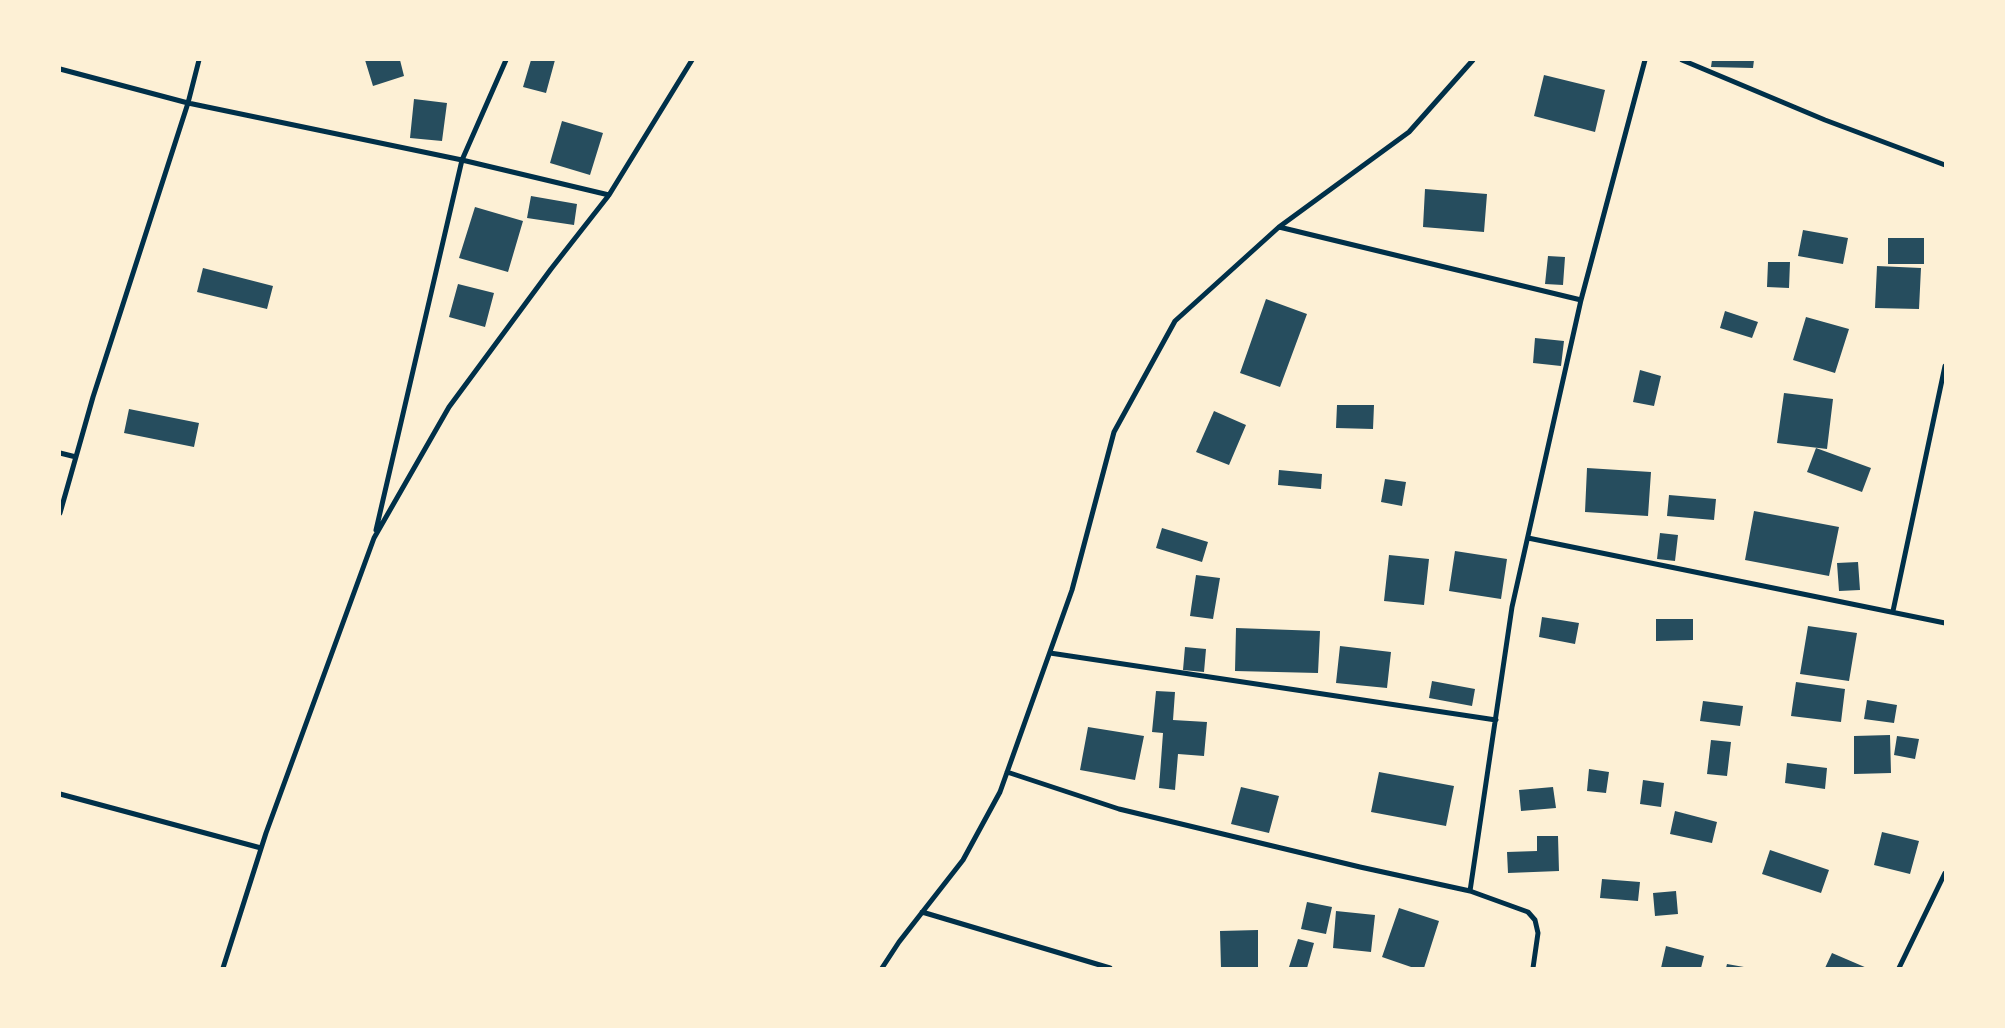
<!DOCTYPE html>
<html>
<head>
<meta charset="utf-8">
<style>
	body { margin:0 }
	#map { position:relative; width:2005px; height:1028px; overflow:hidden; background:#fdf0d5; font-family:"Roboto Serif",serif }
	canvas { display:block }
	.frame { position:absolute; inset:0; border:61px solid #fdf0d5; pointer-events:none }
</style>
</head>
<body>
<div id="map">
<canvas width="2005" height="1028"></canvas>
<div class="frame"></div>
</div>
<script>
const c = document.querySelector('canvas').getContext('2d');
c.lineJoin = 'round';
function paint(path, color) { c.fillStyle = color; c.fill(path, 'evenodd'); }
const toPath = rows => new Path2D(rows.map(r => 'M' + r).join(''));
function trace(path, color, width, dash) { c.strokeStyle = color; c.lineWidth = width; c.lineCap = dash ? 'butt' : 'round'; c.setLineDash(dash || []); c.stroke(path); }
const building = toPath([
	[365,60,400,60,404,76,373,86],
	[531,60,555,60,546,93,523,87],
	[1712,60,1754,60,1753,68,1711,67],
	[1544,75,1605,90,1595,132,1534,116],
	[414,99,447,103,442,141,410,138],
	[562,121,603,133,590,175,550,163],
	[1425,189,1487,194,1484,232,1423,227],
	[531,196,577,204,574,225,527,218],
	[475,207,523,221,508,272,459,258],
	[1803,230,1848,238,1843,264,1798,256],
	[1888,238,1924,238,1924,264,1888,264],
	[1548,256,1565,257,1563,285,1545,284],
	[1768,262,1790,262,1789,288,1767,287],
	[1877,266,1921,268,1919,309,1875,308],
	[203,268,273,286,267,309,197,292],
	[458,284,494,293,485,327,449,317],
	[1266,299,1307,314,1280,387,1240,373],
	[1725,311,1758,322,1752,338,1720,328],
	[1806,317,1849,329,1835,373,1793,360],
	[1535,338,1564,341,1561,366,1533,363],
	[1640,370,1661,376,1654,406,1633,402],
	[1784,393,1833,399,1827,449,1777,443],
	[1337,405,1374,405,1373,429,1336,428],
	[129,409,199,423,194,447,124,433],
	[1214,411,1246,425,1229,465,1196,452],
	[1816,448,1871,468,1862,492,1807,472],
	[1587,468,1651,472,1648,516,1585,512],
	[1279,470,1322,474,1321,489,1278,485],
	[1385,479,1406,482,1402,506,1381,502],
	[1669,495,1716,499,1714,520,1667,516],
	[1754,511,1839,527,1829,576,1745,560],
	[1162,528,1208,542,1202,562,1156,548],
	[1660,533,1678,535,1675,561,1657,559],
	[1455,551,1507,559,1501,599,1449,591],
	[1389,555,1429,559,1424,605,1384,601],
	[1858,562,1860,590,1839,591,1837,563],
	[1196,575,1220,578,1213,619,1190,616],
	[1542,617,1579,623,1575,644,1539,637],
	[1656,619,1693,619,1693,640,1656,641],
	[1808,626,1857,633,1849,681,1800,674],
	[1236,628,1320,631,1318,673,1235,671],
	[1340,646,1391,652,1387,688,1336,683],
	[1185,647,1206,649,1204,672,1183,670],
	[1432,681,1475,689,1472,706,1429,698],
	[1796,682,1845,689,1841,722,1791,716],
	[1156,691,1175,692,1173,720,1207,722,1204,756,1178,754,1175,790,1159,788,1163,733,1152,732],
	[1867,700,1897,705,1894,723,1864,719],
	[1703,701,1743,706,1740,726,1700,721],
	[1088,727,1144,736,1135,780,1080,770],
	[1890,735,1891,773,1854,774,1854,736],
	[1897,736,1919,739,1915,759,1894,755],
	[1711,740,1731,742,1727,776,1707,774],
	[1787,763,1827,768,1825,789,1785,783],
	[1589,769,1609,772,1606,793,1587,791],
	[1379,772,1454,786,1446,826,1371,812],
	[1643,780,1664,783,1661,807,1640,804],
	[1241,787,1279,796,1269,833,1231,824],
	[1553,787,1556,808,1521,811,1519,790],
	[1675,811,1717,822,1712,843,1670,834],
	[1882,832,1919,841,1910,874,1874,865],
	[1537,836,1558,836,1559,871,1508,873,1507,852,1537,851],
	[1770,850,1829,870,1821,893,1762,874],
	[1602,879,1640,882,1638,901,1600,898],
	[1676,891,1678,914,1655,916,1653,893],
	[1307,902,1332,907,1326,934,1301,929],
	[1399,908,1439,921,1424,968,1414,968,1382,957],
	[1336,911,1375,915,1371,952,1333,948],
	[1258,930,1258,968,1221,968,1220,931],
	[1298,939,1314,943,1307,968,1289,967],
	[1666,946,1704,956,1701,968,1661,968],
	[1832,953,1867,968,1825,968],
	[1727,964,1744,967,1744,968,1726,968]
]);
const minor = toPath([
	[1682,60,1825,120,1945,165],
	[60,69,188,103,462,160,609,195],
	[1279,227,1581,300],
	[60,453,76,457],
	[60,513,93,397,188,103,199,60],
	[376,530,462,160,506,60],
	[1528,538,1945,623],
	[1893,611,1945,366],
	[1050,653,1496,720],
	[1007,772,1119,809,1360,867,1470,891,1528,912,1535,920,1538,933,1533,968],
	[60,794,261,848],
	[1470,891,1512,607,1581,300,1645,60],
	[922,912,1110,968],
	[223,968,266,833,374,538,449,407,551,269,609,195,692,60],
	[882,968,899,942,963,860,1000,792,1072,590,1114,432,1175,321,1279,227,1409,132,1473,60],
	[1899,968,1945,873]
]);
paint(building, '#264d5e');
trace(minor, '#003049', 5);
</script>
</body>
</html>
